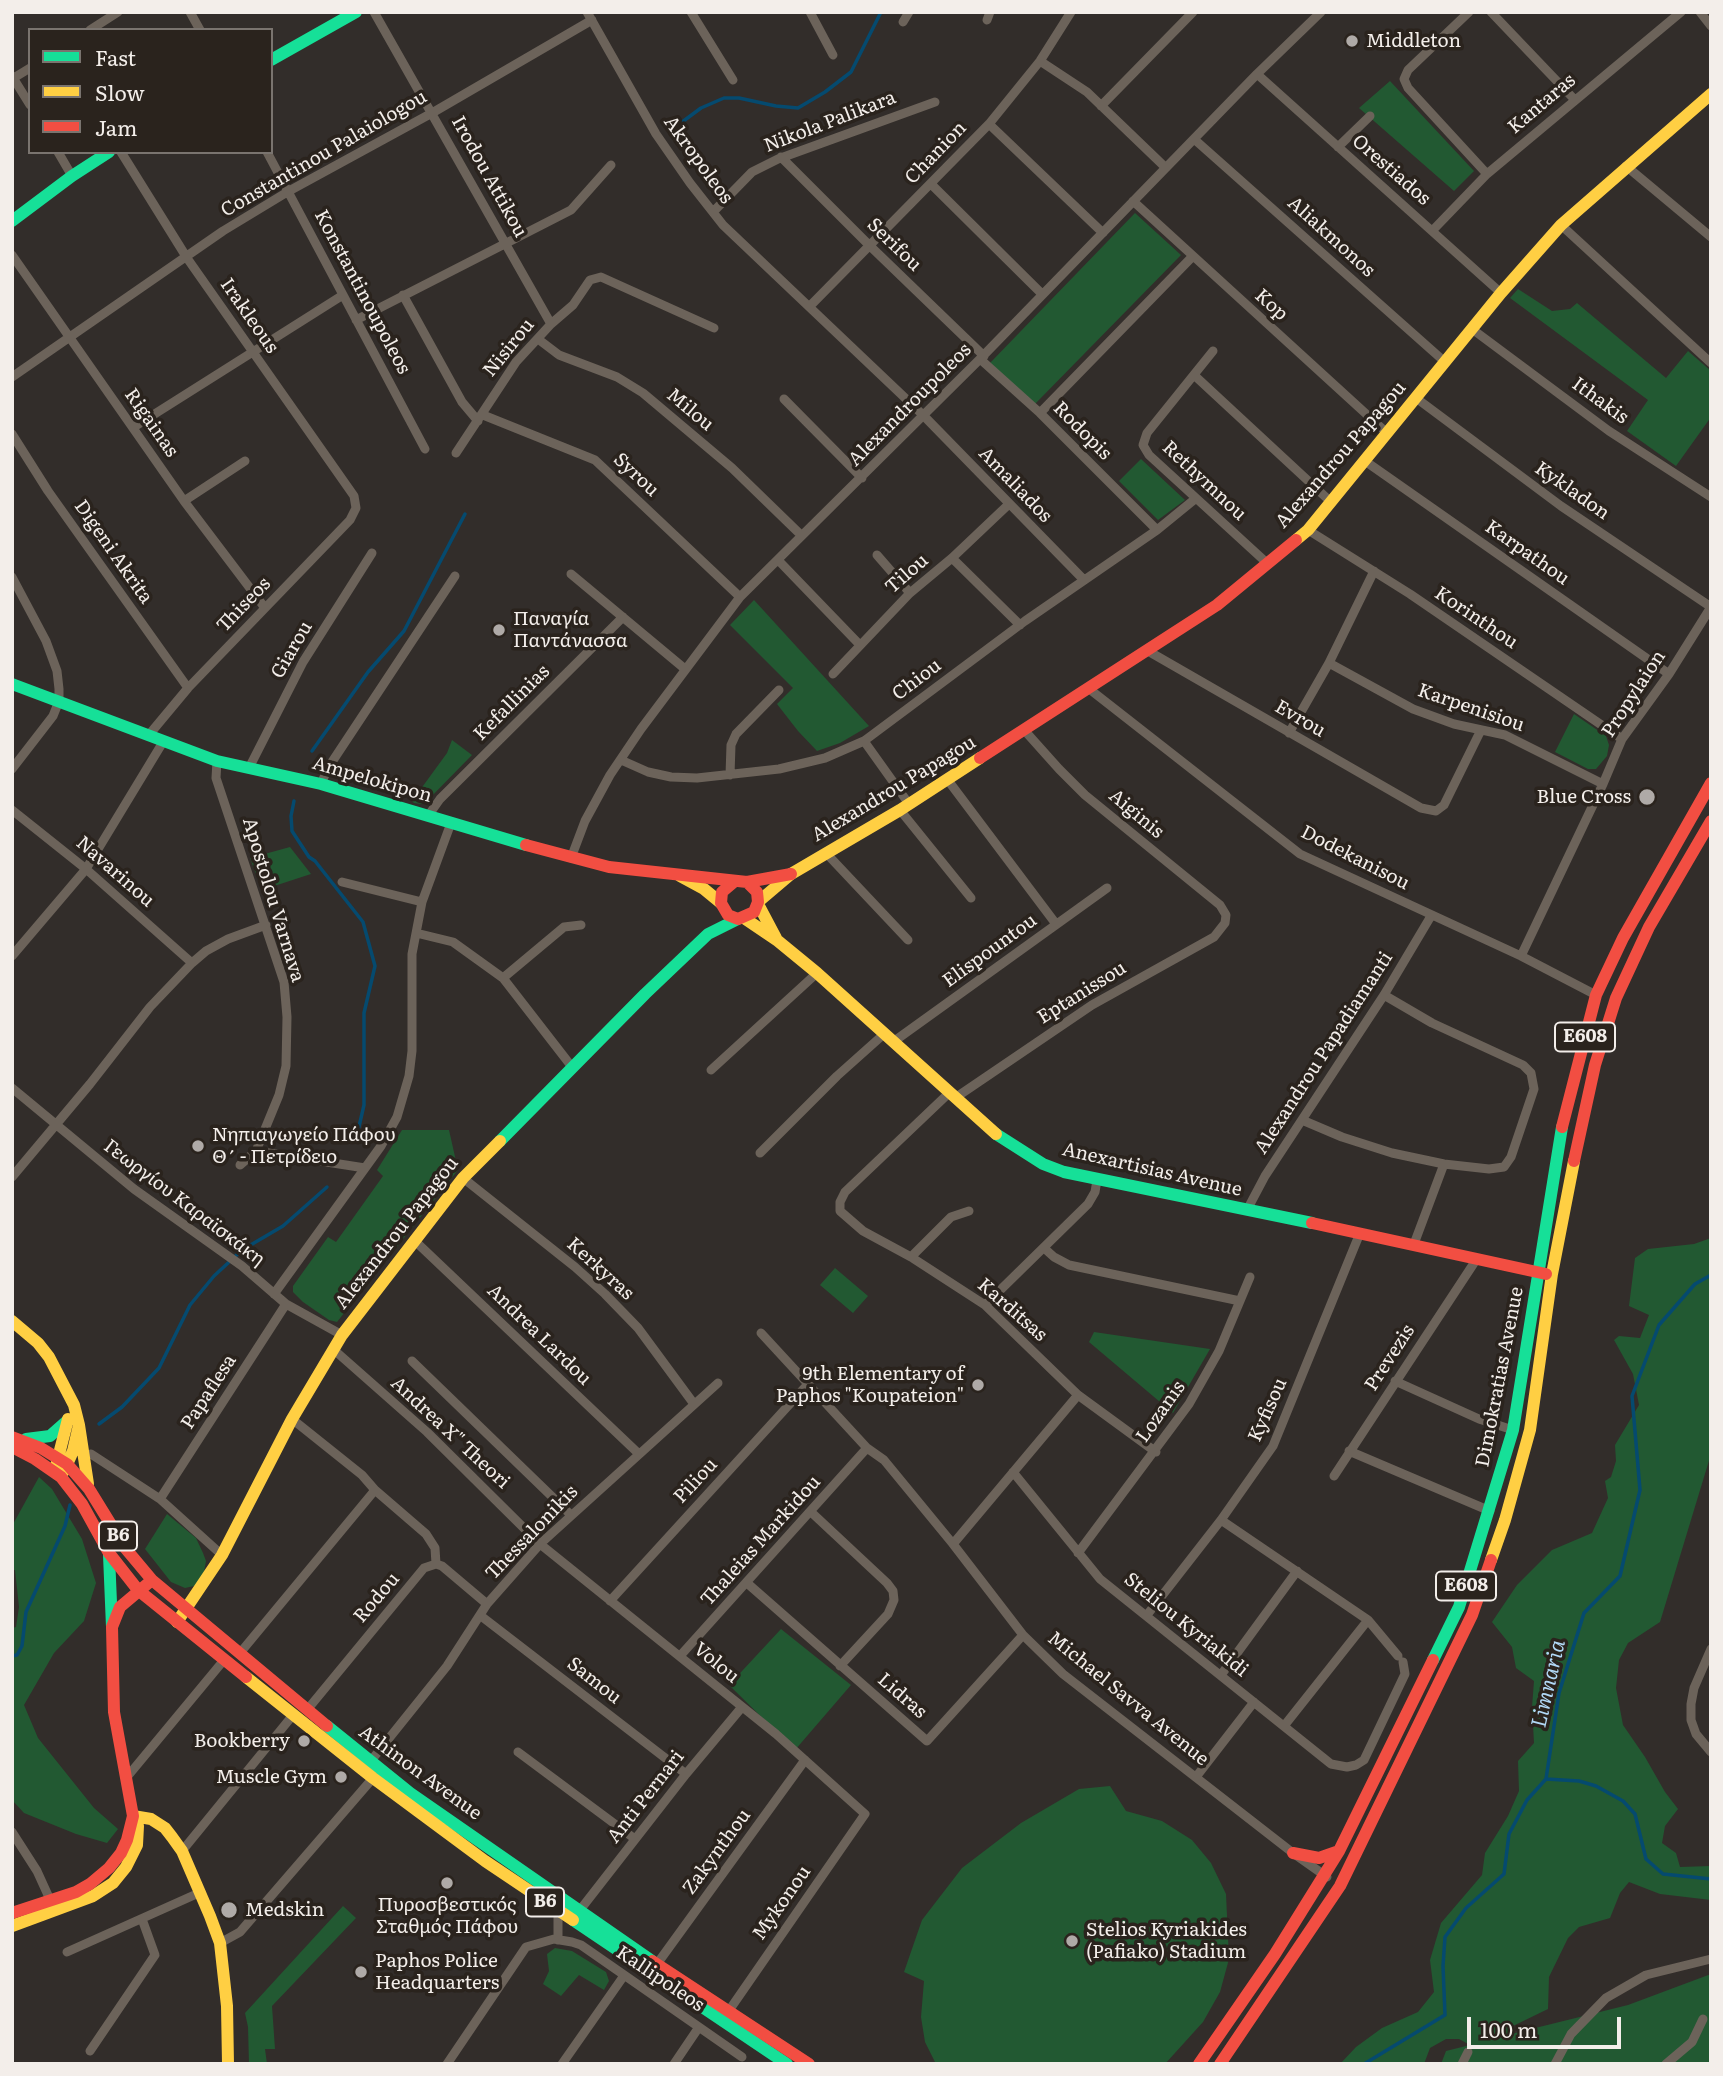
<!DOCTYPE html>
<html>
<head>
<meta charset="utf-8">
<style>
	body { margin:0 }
	#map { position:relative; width:1723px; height:2076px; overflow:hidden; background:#322d2a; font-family:Literata,serif }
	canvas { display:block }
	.frame { position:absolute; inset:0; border:14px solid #f3eeea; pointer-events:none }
	.legend { position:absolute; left:28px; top:28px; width:245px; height:126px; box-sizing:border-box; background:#2a231d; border:2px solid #7a746f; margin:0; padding:9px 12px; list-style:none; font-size:21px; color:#f3eeea }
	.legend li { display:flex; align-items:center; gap:14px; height:35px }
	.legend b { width:35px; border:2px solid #7a746f }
	.scale { position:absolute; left:1467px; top:2017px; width:154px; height:32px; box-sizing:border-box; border:4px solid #f3eeea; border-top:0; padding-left:9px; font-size:21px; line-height:24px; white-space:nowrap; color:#f3eeea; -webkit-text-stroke:5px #2a231d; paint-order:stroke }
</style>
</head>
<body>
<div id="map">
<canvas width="1723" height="2076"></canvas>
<div class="frame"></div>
<ul class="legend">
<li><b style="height:9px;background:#16e098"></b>Fast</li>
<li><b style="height:9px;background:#ffcf43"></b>Slow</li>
<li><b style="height:9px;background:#f24e42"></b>Jam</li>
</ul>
<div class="scale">100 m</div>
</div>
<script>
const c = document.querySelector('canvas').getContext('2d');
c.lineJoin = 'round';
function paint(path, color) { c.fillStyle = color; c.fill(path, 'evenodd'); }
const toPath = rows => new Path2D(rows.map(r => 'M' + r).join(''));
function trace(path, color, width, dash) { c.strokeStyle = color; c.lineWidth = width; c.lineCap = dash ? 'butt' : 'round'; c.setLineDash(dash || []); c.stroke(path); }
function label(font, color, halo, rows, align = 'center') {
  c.font = font + ' Literata,serif'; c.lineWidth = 7; c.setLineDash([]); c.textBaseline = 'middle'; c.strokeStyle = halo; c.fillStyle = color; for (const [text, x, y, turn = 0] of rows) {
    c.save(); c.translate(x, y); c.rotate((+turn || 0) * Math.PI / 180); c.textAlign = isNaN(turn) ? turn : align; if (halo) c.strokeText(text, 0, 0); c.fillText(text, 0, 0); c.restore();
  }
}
const green = toPath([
	[1390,81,1474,171,1454,191,1359,108],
	[1135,213,1181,255,1035,404,990,363],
	[1518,289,1552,311,1570,309,1577,303,1666,378,1688,351,1711,371,1711,417,1676,466,1627,431,1648,400,1510,298],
	[1141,459,1185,500,1158,520,1119,481],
	[754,600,869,726,840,743,817,751,798,731,777,704,793,688,730,625],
	[1574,714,1606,736,1609,745,1607,756,1596,769,1588,769,1555,752],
	[452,740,472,755,426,802,421,804,414,803,412,801,447,753],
	[290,847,311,874,262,890,250,858],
	[402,1130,449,1130,458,1170,337,1322,329,1320,303,1302,293,1292,293,1286,328,1237,336,1242,383,1176,377,1170],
	[1711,1238,1711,1454,1660,1622,1628,1643,1619,1660,1616,1688,1623,1725,1645,1757,1665,1792,1678,1809,1665,1826,1662,1843,1676,1853,1680,1867,1711,1866,1711,1900,1660,1894,1629,1882,1620,1893,1610,1918,1579,1927,1568,1938,1549,1977,1548,2009,1513,2026,1511,2034,1628,2005,1711,1974,1711,2064,1441,2064,1446,2051,1470,2045,1459,2039,1446,2039,1430,2048,1424,2064,1340,2064,1356,2047,1382,2028,1418,2012,1434,1992,1430,1960,1441,1923,1482,1875,1485,1853,1508,1816,1519,1791,1518,1761,1534,1743,1532,1707,1534,1681,1516,1668,1512,1647,1492,1622,1517,1585,1552,1550,1592,1533,1608,1498,1605,1481,1611,1477,1616,1461,1615,1445,1639,1405,1633,1374,1614,1340,1619,1336,1640,1338,1649,1315,1629,1306,1635,1258,1648,1249,1694,1244],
	[835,1268,868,1296,853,1313,820,1285],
	[1094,1332,1210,1349,1173,1413,1089,1342],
	[39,1477,52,1489,82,1539,96,1583,84,1621,54,1653,24,1705,38,1738,94,1808,118,1829,107,1843,76,1834,24,1813,12,1800,12,1628,16,1627,19,1607,15,1570,12,1570,12,1526],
	[167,1514,196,1538,203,1553,206,1561,203,1577,194,1586,185,1588,171,1582,145,1549],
	[781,1629,851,1685,795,1750,729,1685],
	[1110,1786,1126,1811,1162,1821,1192,1840,1211,1863,1226,1894,1229,1959,1220,1992,1203,2022,1165,2064,936,2064,925,2042,921,2017,924,1981,904,1972,922,1920,962,1868,1021,1823,1079,1789],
	[343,1906,356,1918,272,2006,275,2049,265,2049,267,2064,249,2064,248,2027,245,2013],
	[555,1948,572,1951,606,1972,609,1981,604,1990,579,1975,561,1996,543,1984,549,1971,547,1954]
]);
const stream = toPath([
	[674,128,701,108,724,98,739,98,776,106,798,108,825,92,851,72,881,12],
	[312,751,368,672,404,631,465,514],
	[294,801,291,816,292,831,309,857,315,861,363,922,375,966,364,1013,364,1105,358,1131],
	[99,1424,122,1407,159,1368,190,1305,214,1276,242,1250,283,1226,327,1187],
	[12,1656,17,1655,22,1646,26,1612,65,1526,70,1505],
	[1546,1779,1579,1781,1596,1786,1623,1801,1635,1814,1646,1859,1663,1874,1711,1879],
	[1364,2064,1445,2015,1443,1966,1445,1937,1466,1908,1504,1874,1509,1834,1527,1800,1546,1779,1559,1693,1584,1613,1620,1576,1640,1490,1632,1396,1659,1325,1695,1284,1711,1275]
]);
const street = toPath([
	[190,12,200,30],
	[374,12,551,324],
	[587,12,656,134,690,183,723,225,923,415,1083,579],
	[691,12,733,80],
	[810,12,833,55],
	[1469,12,1408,70,1404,79,1408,88,1487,174],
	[1491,12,1574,99],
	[1700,12,1711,26],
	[987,20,990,12],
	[903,22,909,12],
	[90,30,118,12],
	[1040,61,1087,92,1166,168],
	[1257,74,1501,293],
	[12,76,30,105],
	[12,79,30,68],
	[1101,106,1193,12],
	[989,124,1103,233],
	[1194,139,1445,362],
	[1338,147,1370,116],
	[58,152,72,176],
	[121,152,187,258,354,496,356,508,350,520,188,688,148,736],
	[267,152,425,449],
	[781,157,869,245,984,356],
	[1626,166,1711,237],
	[931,184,1042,294],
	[1133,201,1387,433],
	[713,212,752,172,778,159,935,102],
	[1561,225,1711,363],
	[1433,230,1487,174,1681,12],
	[12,255,184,501,265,608],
	[403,295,462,402,478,421],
	[810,306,989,124,1040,61,1071,12],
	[356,320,571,210,611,165],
	[1472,329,1609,431,1711,497],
	[538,339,559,355,617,377,643,393,732,468,801,535],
	[1213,351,1147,433,1143,445,1149,455,1268,564],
	[980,359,1040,413,1157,530],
	[1194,375,1331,502],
	[12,377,223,231,289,191,432,113,592,20],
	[1416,398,1561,506,1711,607],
	[784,399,862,478],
	[1040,413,1192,257],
	[483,415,595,460,740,597],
	[134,427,343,295],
	[12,434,48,491,188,688],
	[456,453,516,362,551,324,573,305,590,280,601,277,714,328],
	[1365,461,1669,674],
	[184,501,245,461],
	[1308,530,1410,594,1622,739],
	[877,555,910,593],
	[952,558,1020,625],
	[778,560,859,644],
	[571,574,685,669],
	[12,577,46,641,57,671,59,689,59,701,53,716,12,769],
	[1148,651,1421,808,1436,811,1444,805,1481,730],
	[1329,663,1413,709,1454,724,1505,735,1603,784],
	[833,674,910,593,952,558,1009,504],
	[1088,688,1300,854,1521,956,1596,995],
	[1289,733,1329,663,1374,571],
	[864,741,909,804],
	[621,760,648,772,671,777,697,778,779,769,825,758,864,741,1025,621,1157,530,1195,499],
	[217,761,216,778,284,982,287,1017,286,1066,279,1095,256,1151,240,1165],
	[249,768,303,662,372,553],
	[730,775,731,745,736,734,779,690],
	[947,779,1056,924],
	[321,784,328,768,455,576],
	[12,810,86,869,192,963],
	[900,810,971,898],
	[428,816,440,799,623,617],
	[826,853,908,940],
	[571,858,585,821,610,775,641,729,740,597,980,359,1257,74,1321,12],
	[342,882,422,902],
	[416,933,453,942,503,978,572,1067],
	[12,956,86,869,163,742],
	[1521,956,1603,784,1622,739,1669,674,1711,607],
	[503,978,564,927,581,925],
	[893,1042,1107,888],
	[711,1070,817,973],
	[12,1088,134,1189,242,1266,286,1304,342,1335],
	[949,1093,845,1192,840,1202,840,1211,863,1231,911,1257,985,1305,1078,1395,1156,1452],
	[955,1098,1092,1005,1214,937,1225,923,1226,915,1220,905,1085,795,1059,769,1025,731],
	[1302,1120,1342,1137,1392,1153,1444,1164,1489,1169,1504,1167,1511,1157,1534,1089,1531,1073,1523,1065,1432,1023,1384,995],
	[256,1151,365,1168],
	[760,1153,837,1076,884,1034],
	[12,1177,90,1084,150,1007,192,963,206,951,228,939,266,925],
	[463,1178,575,1267,605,1294,638,1328,694,1404],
	[1247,1210,1265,1176,1384,995,1431,916],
	[415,1241,639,1454],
	[1414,1244,1444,1164],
	[1044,1248,1054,1257,1069,1265,1240,1301],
	[911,1257,951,1217,969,1211],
	[274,1294,381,1146,397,1117,409,1076,412,1051,412,954,422,902,451,823],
	[985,1305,1088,1204,1095,1192,1097,1180],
	[761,1333,867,1448,884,1460,953,1544,1023,1635,1063,1674,1293,1853,1327,1877],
	[333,1349,427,1432,540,1544,776,1734,865,1814,728,2012],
	[412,1361,571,1515],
	[1395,1381,1479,1419,1513,1430],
	[292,1419,362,1475,375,1490,426,1534,435,1548,436,1564],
	[1349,1451,1490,1511],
	[91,1454,160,1499,222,1555],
	[1013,1472,1100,1579,1331,1764,1347,1767,1356,1765,1364,1760,1405,1674,1403,1662],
	[1334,1476,1476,1260],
	[160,1499,286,1304],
	[811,1512,887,1583,893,1591,894,1600,888,1614,840,1666],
	[1221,1520,1368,1620,1284,1726],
	[953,1544,1078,1395],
	[1078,1553,1189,1404,1219,1351,1250,1277],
	[747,1583,927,1741,1023,1635],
	[610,1601,808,1384],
	[1147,1615,1221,1520,1273,1446,1360,1233],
	[481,1616,686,1774],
	[1368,1620,1398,1656],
	[1711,1649,1694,1688,1691,1704,1691,1720,1696,1734,1711,1752],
	[240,1653,375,1490],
	[680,1656,867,1448],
	[1221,1675,1297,1571],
	[307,1710,424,1568,436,1564,442,1566,487,1604],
	[518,1752,635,1839],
	[370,1762,447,1666,487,1604,540,1544,718,1383],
	[127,1777,224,1660],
	[1196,1777,1254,1702],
	[12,1832,37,1871,52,1904],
	[182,1851,293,1715],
	[580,1910,686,1774,742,1707],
	[558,1940,558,1911],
	[220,1943,240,1932,373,1778],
	[67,1952,201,1892],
	[657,1964,805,1760],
	[90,2051,155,1955,142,1919],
	[447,2064,526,1947,554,1939,572,1942,581,1945,742,2057],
	[562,2064,623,1977],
	[674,2064,699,2027],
	[1462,2064,1468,2052],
	[1555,2064,1571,2034,1606,1998,1646,1975,1711,1959],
	[1666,2064,1692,2042,1703,2019]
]);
const fast = toPath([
	[271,60,356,12],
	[12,221,72,176,109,152],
	[12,684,217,761,321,784,526,845],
	[996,1134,1043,1164,1064,1172,1312,1223],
	[500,1141,645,994,708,934,738,919],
	[26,1439,50,1436,67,1421],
	[109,1555,112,1627],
	[1433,1660,1459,1607,1513,1430,1562,1127],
	[327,1726,410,1793,652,1961],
	[573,1920,787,2064]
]);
const slow = toPath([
	[1296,540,1308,530,1501,293,1561,225,1711,94],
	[680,876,704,889,721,903],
	[758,902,791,874,900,810,980,758],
	[758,904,776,938],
	[744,918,778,941,817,973,996,1134],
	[12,1321,38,1343,49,1357,74,1405,79,1425,73,1451,64,1471],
	[79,1425,88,1484],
	[56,1466,68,1419],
	[1491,1560,1505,1520,1530,1430,1552,1274,1574,1161],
	[177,1622,222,1555,292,1419,342,1335,463,1178,500,1141],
	[246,1677,373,1778,485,1861,573,1920],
	[133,1816,151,1819,165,1828,172,1837,182,1851,210,1916,220,1943,227,2006,228,2064],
	[12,1926,93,1896,113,1883,126,1867,137,1845,138,1826,135,1820]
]);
const jam = toPath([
	[980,758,1217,605,1296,540],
	[526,845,609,867,747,882,757,892,758,902,754,912,738,919,728,915,721,903,722,892,735,881],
	[747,882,791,874],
	[1562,1127,1596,995,1623,938,1711,783],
	[1574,1161,1595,1065,1616,998,1649,927,1711,821],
	[1312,1223,1546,1274],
	[12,1437,41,1448,67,1464,89,1489,126,1549,152,1580,327,1726],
	[12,1447,35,1459,61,1477,82,1504,109,1553,138,1590,246,1677],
	[1293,1853,1319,1858,1339,1851],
	[12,1913,76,1892,90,1884,109,1868,121,1853,127,1840,133,1816,114,1712,112,1627,120,1607,152,1580],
	[652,1961,809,2064],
	[1199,2064,1275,1954,1339,1851,1433,1660],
	[1220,2064,1340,1886,1472,1615,1491,1560]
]);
const markers = [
	[1352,41,7,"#afaaa7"],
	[499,630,7,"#afaaa7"],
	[1647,797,9,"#afaaa7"],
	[198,1146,7,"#afaaa7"],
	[978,1385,7,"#afaaa7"],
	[304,1741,7,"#afaaa7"],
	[341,1777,7,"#afaaa7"],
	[447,1883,7,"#afaaa7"],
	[229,1910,9,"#afaaa7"],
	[1072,1941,7,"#afaaa7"],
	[361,1972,7,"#afaaa7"]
];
const shields = [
	[1585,1037,60],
	[118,1536,38],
	[1466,1586,60],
	[545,1902,38]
];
const shieldNames = [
	["E608",1585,1037],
	["B6",118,1536],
	["E608",1466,1586],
	["B6",545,1902]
];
const poiNames = [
	["Middleton",1366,41],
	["Παναγία",513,619],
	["Παντάνασσα",513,641],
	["Blue Cross",1631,797,"right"],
	["Νηπιαγωγείο Πάφου",212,1135],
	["Θ΄ - Πετρίδειο",212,1157],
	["9th Elementary of",964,1374,"right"],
	["Paphos \"Koupateion\"",964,1396,"right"],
	["Bookberry",290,1741,"right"],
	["Muscle Gym",327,1777,"right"],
	["Πυροσβεστικός",447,1905,"center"],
	["Σταθμός Πάφου",447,1927,"center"],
	["Medskin",245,1910],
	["Stelios Kyriakides",1086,1930],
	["(Pafiako) Stadium",1086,1952],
	["Paphos Police",375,1961],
	["Headquarters",375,1983]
];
const streetNames = [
	["Kantaras",1542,104,-40],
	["Nikola Palikara",830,122,-21],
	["Chanion",936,153,-46],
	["Constantinou Palaiologou",324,154,-30],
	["Akropoleos",698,160,54],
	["Orestiados",1391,170,41],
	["Irodou Attikou",489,177,61],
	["Aliakmonos",1331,237,42],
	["Serifou",894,245,44],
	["Konstantinoupoleos",362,292,62],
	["Kop",1271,305,42],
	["Irakleous",249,316,55],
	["Nisirou",509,348,-51],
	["Ithakis",1600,401,36],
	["Alexandroupoleos",910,405,-45],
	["Milou",690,410,40],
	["Rigainas",151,423,55],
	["Rodopis",1082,431,45],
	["Alexandrou Papagou",1341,455,-49],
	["Syrou",636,475,43],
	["Rethymnou",1204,481,43],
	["Amaliados",1015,485,46],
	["Kykladon",1572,491,35],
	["Digeni Akrita",113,552,55],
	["Karpathou",1527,553,35],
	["Tilou",907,574,-41],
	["Thiseos",244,605,-46],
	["Korinthou",1476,618,34],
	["Giarou",292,650,-60],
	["Chiou",917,680,-37],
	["Propylaion",1634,694,-57],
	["Kefallinias",512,703,-45],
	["Karpenisiou",1471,708,19],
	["Evrou",1300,719,30],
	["Ampelokipon",372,780,16],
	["Alexandrou Papagou",894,789,-31],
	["Aiginis",1136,814,40],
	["Dodekanisou",1355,858,27],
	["Navarinou",115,872,41],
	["Apostolou Varnava",273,900,73],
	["Elispountou",990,951,-36],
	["Eptanissou",1082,993,-32],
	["Alexandrou Papadiamanti",1324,1053,-57],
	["Anexartisias Avenue",1152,1170,13],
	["Γεωργίου Καραϊσκάκη",184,1203,37],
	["Alexandrou Papagou",397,1233,-52],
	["Kerkyras",600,1269,42],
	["Karditsas",1012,1310,41],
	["Andrea Lardou",539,1335,44],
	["Prevezis",1390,1358,-57],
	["Dimokratias Avenue",1500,1377,-79],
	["Papaflesa",209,1392,-57],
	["Kyfisou",1268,1410,-66],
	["Lozanis",1161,1412,-55],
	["Andrea X\" Theori",450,1433,43],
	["Piliou",696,1481,-47],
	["Thessalonikis",532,1533,-46],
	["Thaleias Markidou",761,1541,-48],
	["Rodou",377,1598,-50],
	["Steliou Kyriakidi",1186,1625,39],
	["Volou",716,1663,39],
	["Samou",594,1681,38],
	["Lidras",902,1696,41],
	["Michael Savva Avenue",1128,1699,39],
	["Athinon Avenue",420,1773,36],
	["Anti Pernari",646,1797,-52],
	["Zakynthou",717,1852,-54],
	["Mykonou",782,1903,-55],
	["Kallipoleos",660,1979,34]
];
const waterNames = [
	["Limnaria",1549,1684,-77]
];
paint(green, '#225932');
trace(stream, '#054a6f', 3.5);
trace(street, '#6c635a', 9);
trace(fast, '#16e098', 12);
trace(slow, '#ffcf43', 12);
trace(jam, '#f24e42', 12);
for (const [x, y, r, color] of markers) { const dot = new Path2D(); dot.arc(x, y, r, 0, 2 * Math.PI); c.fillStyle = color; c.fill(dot); trace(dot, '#2a231d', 2.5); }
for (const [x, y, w] of shields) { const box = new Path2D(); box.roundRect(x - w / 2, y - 14.5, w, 29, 5); c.fillStyle = '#2a231d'; c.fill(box); trace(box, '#f3eeea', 2); }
label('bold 18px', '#f3eeea', null, shieldNames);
label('19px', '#f3eeea', '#2a231d', poiNames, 'left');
label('19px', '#f3eeea', '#2a231d', streetNames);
label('italic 21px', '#b1d8f6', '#2a231d', waterNames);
</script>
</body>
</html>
